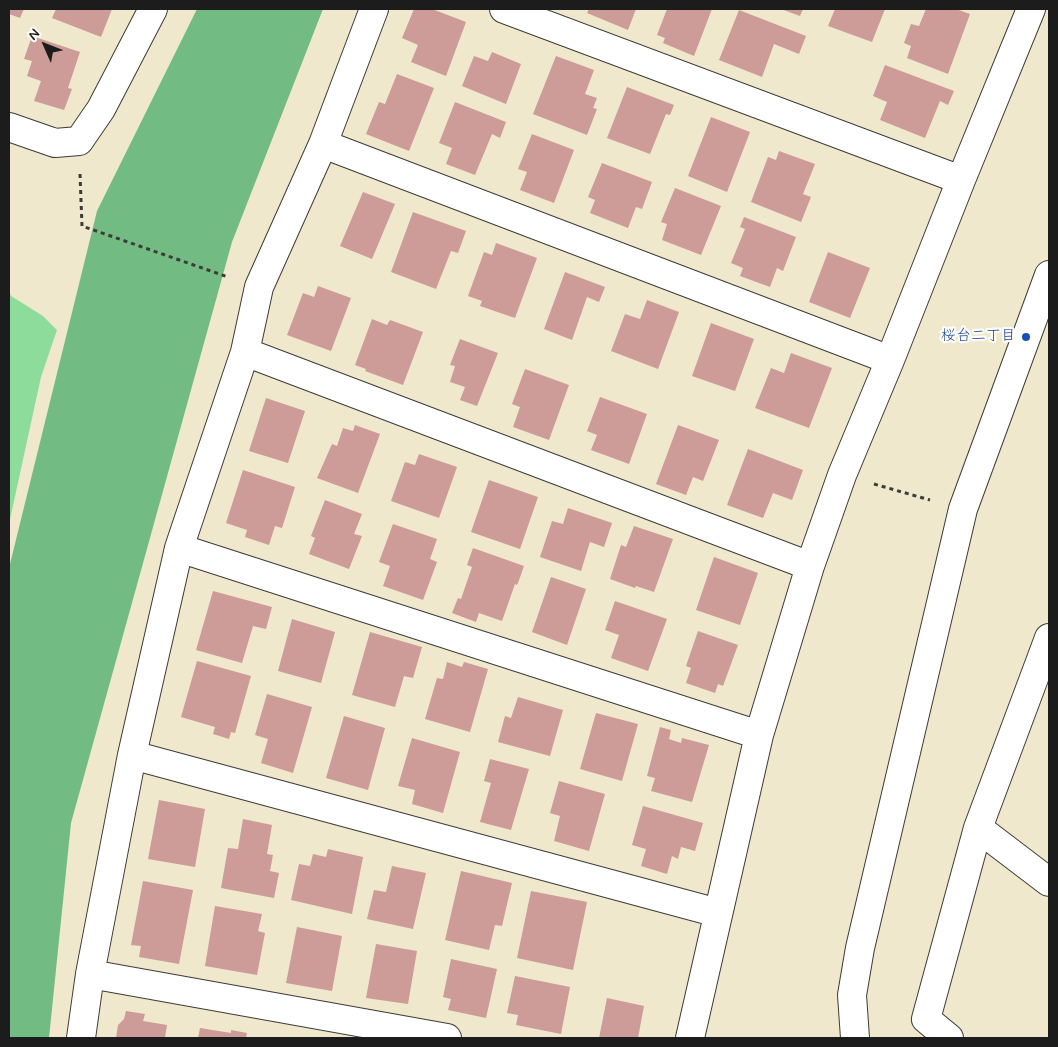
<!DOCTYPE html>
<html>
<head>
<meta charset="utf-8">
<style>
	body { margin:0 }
	#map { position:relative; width:1058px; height:1047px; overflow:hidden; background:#efe8cd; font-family:Mynerve,sans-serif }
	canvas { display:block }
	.frame { position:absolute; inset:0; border:10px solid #1c1c1c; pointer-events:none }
	.north { position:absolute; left:20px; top:20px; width:50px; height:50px; -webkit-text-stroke:4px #fdfcf7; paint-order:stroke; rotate:314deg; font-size:14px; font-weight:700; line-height:20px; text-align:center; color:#1c1c1c }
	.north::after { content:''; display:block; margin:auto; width:18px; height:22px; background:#1c1c1c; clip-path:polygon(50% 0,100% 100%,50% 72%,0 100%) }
</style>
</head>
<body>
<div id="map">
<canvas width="1058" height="1047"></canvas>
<div class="frame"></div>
<div class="north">N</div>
</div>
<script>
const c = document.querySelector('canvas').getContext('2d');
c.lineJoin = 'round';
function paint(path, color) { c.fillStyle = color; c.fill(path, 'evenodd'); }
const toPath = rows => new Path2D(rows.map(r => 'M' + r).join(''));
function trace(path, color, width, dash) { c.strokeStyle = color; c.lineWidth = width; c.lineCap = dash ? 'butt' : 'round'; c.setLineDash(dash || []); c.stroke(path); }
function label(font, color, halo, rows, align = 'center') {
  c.font = font + ' Mynerve,"Klee One",sans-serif'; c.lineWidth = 4.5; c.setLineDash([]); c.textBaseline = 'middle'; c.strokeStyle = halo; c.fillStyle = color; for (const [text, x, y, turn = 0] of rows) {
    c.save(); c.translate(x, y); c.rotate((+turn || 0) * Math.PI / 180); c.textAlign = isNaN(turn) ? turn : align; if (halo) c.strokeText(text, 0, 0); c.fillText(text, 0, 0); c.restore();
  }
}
const green = toPath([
	[9,290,11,296,43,316,57,330,41,377,9,524]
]);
const forest = toPath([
	[197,9,323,9,232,242,71,823,49,1038,9,1038,9,568,97,211]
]);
const building = toPath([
	[9,9,24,9,20,18,9,14],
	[56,9,112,9,101,37,52,18],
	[414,9,432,9,466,22,446,76,411,62,418,45,402,38],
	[589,9,636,9,628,30,587,13],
	[667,9,712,9,694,56,663,43,665,38,657,35],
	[781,9,803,9,800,16],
	[835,9,885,9,872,42,828,26],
	[926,9,956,9,970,14,948,74,907,58,911,46,904,43,911,24,919,26],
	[739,10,806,36,799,54,774,44,762,77,719,60],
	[32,36,80,52,68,88,72,89,64,110,34,101,41,81,27,76,32,61,24,59],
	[492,52,521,64,506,104,462,86,474,56,488,61],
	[556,56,594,70,585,94,597,98,593,108,597,109,587,135,533,114],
	[885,65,954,91,948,105,940,101,925,138,880,120,887,102,873,96],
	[397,74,434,88,409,151,366,134,379,102,385,104],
	[627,87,674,105,670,115,666,114,650,154,607,138],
	[455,102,506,122,500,138,492,134,475,175,446,164,452,148,439,143],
	[711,117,750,132,727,192,688,176],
	[532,134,574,150,554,203,520,190,527,172,518,169],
	[779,151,815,164,803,194,811,197,801,222,751,202,768,157,776,160],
	[602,163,652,182,642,209,636,207,628,228,590,213,595,200,588,197],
	[675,188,721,206,701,255,662,240,667,224,661,222],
	[363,192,395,204,372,259,340,246],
	[413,212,466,231,458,253,451,251,436,289,391,272],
	[744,217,796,237,783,271,777,268,770,287,740,276,743,268,731,263,745,229,740,227],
	[496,243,537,258,515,318,480,306,482,301,468,296,484,252,492,255],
	[828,252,870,268,850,318,809,302],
	[565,272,605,287,599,302,587,297,572,340,544,329],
	[318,286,351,298,331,351,287,335,303,293,314,297],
	[647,300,679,312,658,369,611,351,625,314,640,319],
	[372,319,387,325,390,320,423,332,403,385,365,371,366,369,355,365],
	[711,323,754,339,735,391,692,376],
	[460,339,498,353,477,406,460,400,465,387,450,382,455,366,450,365],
	[791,353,832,368,809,428,755,408,771,368,784,373],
	[525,369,569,385,549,440,513,427,520,407,512,404],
	[600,397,647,414,629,464,591,450,597,435,587,431],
	[266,398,305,411,288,463,249,451],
	[355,425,380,434,358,493,317,478,332,444,337,446,343,428,353,431],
	[678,425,719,440,703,481,693,477,686,495,656,484],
	[748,449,803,470,792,500,773,493,763,518,727,505],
	[419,454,457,467,439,518,391,501,405,462,415,465],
	[243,470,295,487,282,528,275,526,269,545,245,537,247,530,226,523],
	[489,480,538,497,520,549,471,532],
	[325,500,362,514,354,534,362,536,349,569,309,554,315,538,311,536],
	[568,508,612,523,604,547,590,542,581,571,540,557,552,521,563,524],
	[393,524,437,539,430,559,437,562,423,600,383,586,390,566,379,562],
	[634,526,673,539,654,592,636,586,635,588,610,579,621,545,626,547],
	[473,548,524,566,518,583,517,585,515,584,502,621,479,613,476,622,452,613,458,598,461,599,472,567,467,565],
	[714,557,758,573,740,625,696,610],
	[551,577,586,589,567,645,532,632],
	[213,591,272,607,266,629,253,626,242,663,196,650],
	[615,601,667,619,648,671,611,658,619,635,605,630],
	[292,619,335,632,321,683,278,671],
	[698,631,738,645,723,686,718,684,715,693,686,683,691,668,686,666],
	[370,632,422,647,413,678,404,676,395,707,352,695],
	[197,661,251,676,235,733,231,732,229,739,213,734,215,727,181,717],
	[447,662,462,667,464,662,488,669,470,732,425,719,437,678,443,679],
	[267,694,312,707,293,773,261,763,268,739,255,735],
	[518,697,563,710,550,756,498,742,505,716,511,718],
	[596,713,638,724,622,781,580,769],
	[344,716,385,728,368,790,326,778],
	[660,727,671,730,669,739,681,743,682,738,709,745,692,802,651,791,655,778,647,776],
	[412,738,460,752,443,813,412,804,415,790,398,786],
	[490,759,529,769,511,830,480,822,491,783,484,781],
	[559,781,605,794,589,851,554,841,560,816,550,813],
	[159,800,205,809,195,867,148,859],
	[643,806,703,823,695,851,681,847,678,859,672,856,667,874,641,866,646,849,632,845],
	[243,819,272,825,267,854,273,855,270,871,279,873,274,898,221,888,228,848,238,849],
	[328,849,363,857,352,914,291,900,299,864,310,866,313,854,326,857],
	[392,866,426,873,413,929,367,919,374,890,386,892],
	[461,871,512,883,502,926,495,925,489,950,445,940],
	[143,881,193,890,179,964,139,957,141,946,131,945],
	[531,891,587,902,573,970,517,958],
	[215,906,262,914,258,931,265,933,257,975,205,966],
	[297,927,342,936,332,991,286,983],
	[376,944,417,951,408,1004,366,998],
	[451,959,497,969,486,1018,448,1010,451,999,443,997],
	[515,976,570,987,561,1034,516,1025,518,1015,507,1013],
	[607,998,644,1006,638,1038,599,1038],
	[126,1011,145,1014,143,1021,167,1025,165,1038,116,1038,118,1025,124,1019],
	[200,1028,231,1033,231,1030,247,1033,246,1038,198,1038]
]);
const path = toPath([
	[80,174,82,226,228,277],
	[874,484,930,500]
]);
const minor = toPath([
	[504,9,961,180],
	[9,127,55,143,79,141,101,109,153,9],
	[323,144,890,360],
	[245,352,810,566],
	[179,548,759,735],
	[132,755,718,913],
	[978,828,1049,882],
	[90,974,447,1038],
	[81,1038,90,974,132,755,179,548,245,352,259,287,323,144,374,9],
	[690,1038,759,735,810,566,842,475,890,360,961,180,1031,9],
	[855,1038,852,995,860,948,963,509,1049,275],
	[949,1038,926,1019,978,828,1049,638]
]);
const markers = [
	[1026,337,5,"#1a4fb4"]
];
const transitNames = [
	["桜台二丁目",1016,337]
];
paint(green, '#8edc9b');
paint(forest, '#72bc83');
paint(building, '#cd9b98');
trace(minor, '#3c3b37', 30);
trace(path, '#3c3b37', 3, [4, 4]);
trace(minor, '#fff', 28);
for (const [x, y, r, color] of markers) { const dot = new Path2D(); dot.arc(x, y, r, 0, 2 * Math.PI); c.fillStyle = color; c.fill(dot); trace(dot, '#fdfcf7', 2); }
label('15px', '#164399', '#fdfcf7', transitNames, 'right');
</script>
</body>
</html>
